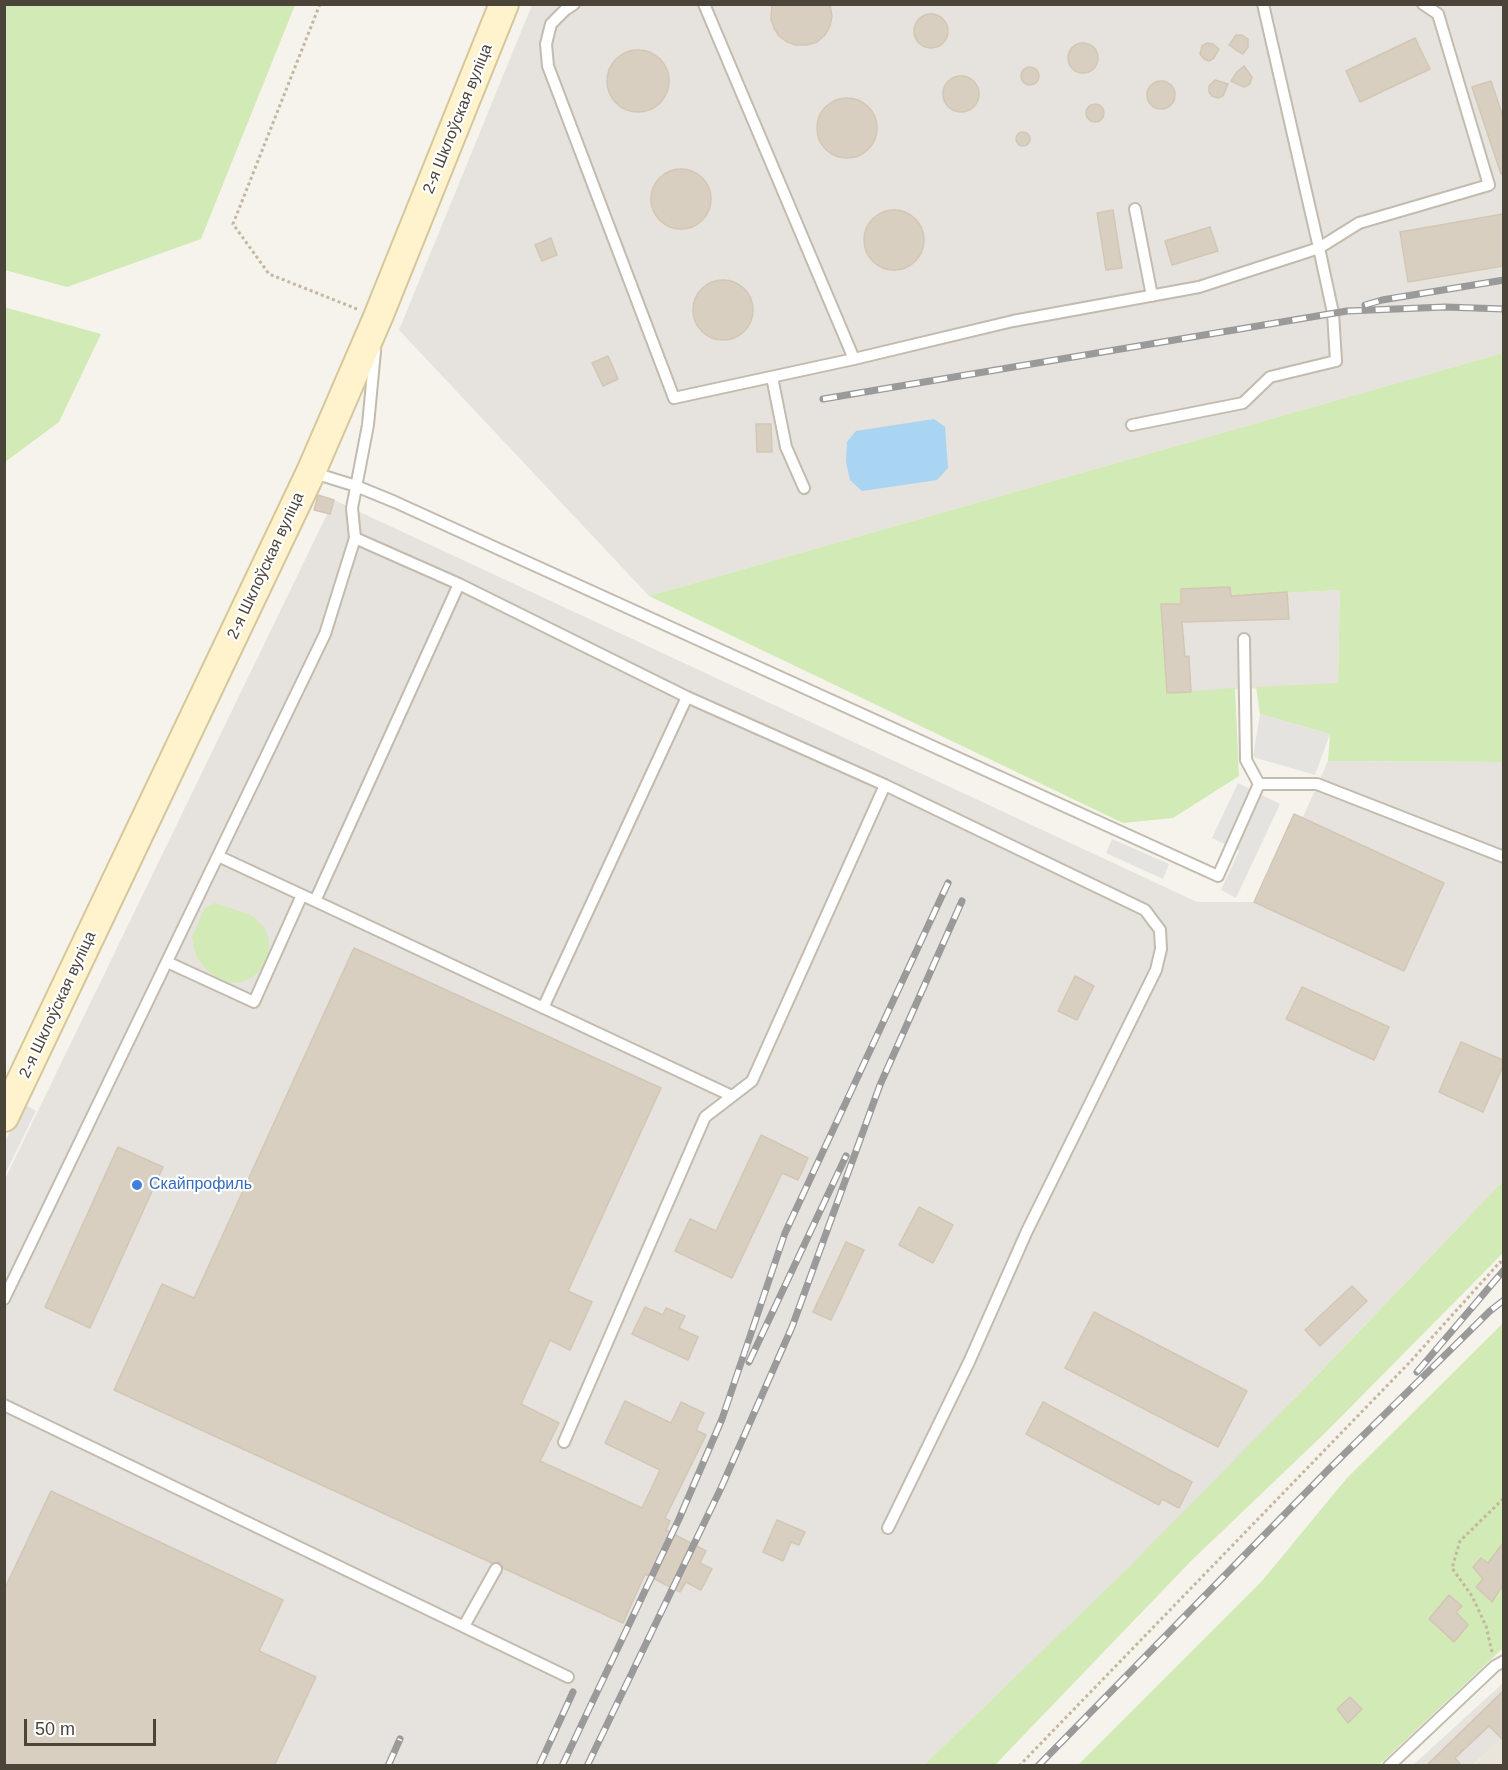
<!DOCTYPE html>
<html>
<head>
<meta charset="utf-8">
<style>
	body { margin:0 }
	#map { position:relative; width:1508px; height:1770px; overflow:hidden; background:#f6f3ec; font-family:Helvetica,sans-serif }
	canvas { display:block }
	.frame { position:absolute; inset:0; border:6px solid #4b4439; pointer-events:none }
	.scale { position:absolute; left:24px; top:1719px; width:132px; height:27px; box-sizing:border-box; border:3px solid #4b4439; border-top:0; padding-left:8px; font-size:18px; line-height:21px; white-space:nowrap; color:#4b4439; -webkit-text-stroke:4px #fff; paint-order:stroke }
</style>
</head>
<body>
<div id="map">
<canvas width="1508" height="1770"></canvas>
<div class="frame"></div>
<div class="scale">50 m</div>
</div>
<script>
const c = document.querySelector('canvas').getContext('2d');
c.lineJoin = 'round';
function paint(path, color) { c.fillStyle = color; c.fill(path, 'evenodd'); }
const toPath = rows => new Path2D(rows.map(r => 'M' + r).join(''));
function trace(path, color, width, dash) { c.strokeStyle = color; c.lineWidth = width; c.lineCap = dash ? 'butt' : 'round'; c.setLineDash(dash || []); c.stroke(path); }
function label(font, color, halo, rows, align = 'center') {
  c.font = font + ' Helvetica,sans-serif'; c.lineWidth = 4.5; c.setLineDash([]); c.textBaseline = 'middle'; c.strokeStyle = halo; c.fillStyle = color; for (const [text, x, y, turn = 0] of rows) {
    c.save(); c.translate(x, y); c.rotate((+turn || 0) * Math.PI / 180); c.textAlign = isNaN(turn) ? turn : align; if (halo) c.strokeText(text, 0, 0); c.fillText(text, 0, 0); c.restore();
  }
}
const residential = toPath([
	[1501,1737,1503,1740,1503,1765,1473,1766]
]);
const industrial = toPath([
	[532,5,1503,5,1503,353,649,596,399,330],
	[334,500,1197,902,1254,902,1294,814,1303,817,1328,761,1503,762,1503,1181,1178,1520,924,1765,5,1765,4,1181],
	[1230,587,1231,596,1340,590,1338,684,1167,693,1161,604,1181,604,1181,589],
	[1503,1683,1503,1740,1501,1738,1473,1765,1412,1766]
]);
const green = toPath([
	[4,5,295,5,201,239,67,287,5,270],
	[4,307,101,334,59,422,5,462],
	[1503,353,1503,762,1328,761,1330,734,1260,714,1256,687,1338,683,1340,590,1231,596,1230,587,1181,589,1181,604,1162,604,1167,693,1235,688,1239,776,1173,818,1123,823,649,596],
	[215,903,251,915,264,927,269,940,268,954,262,967,253,977,241,982,230,983,216,977,207,970,196,956,192,937,205,908],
	[1503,1181,1503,1253,1326,1432,1191,1561,995,1765,924,1765,1130,1566,1299,1394],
	[1503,1323,1503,1543,1488,1563,1481,1558,1473,1567,1483,1579,1476,1587,1491,1602,1503,1585,1503,1648,1379,1765,1077,1766,1262,1581,1347,1478]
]);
const parking = toPath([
	[1260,714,1330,734,1315,775,1253,757],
	[1238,783,1280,804,1236,898,1221,890,1239,851,1212,838],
	[1112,839,1169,864,1163,879,1106,853],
	[24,1104,36,1111,5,1174,5,1142]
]);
const water = toPath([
	[934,419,945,427,948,468,937,480,862,491,850,480,846,462,847,442,856,431]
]);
const building = toPath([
	[772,4,830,4,832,16,830,26,825,35,817,42,807,45,796,45,787,42,779,36,774,28,771,19,772,4],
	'914 31a17 17 0 1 1 34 0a17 17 0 1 1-34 0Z',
	[1236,35,1242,35,1248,39,1248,47,1243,54,1236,50,1229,45,1236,35],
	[1415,38,1430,69,1360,102,1346,71,1415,38],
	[1207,43,1213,44,1219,49,1214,58,1209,61,1204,59,1200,54,1202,46,1207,43],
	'1068 58a15 15 0 1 1 30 0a15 15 0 1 1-30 0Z',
	'607 81a31 31 0 1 1 62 0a31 31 0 1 1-62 0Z',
	[1244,66,1252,77,1250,84,1244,87,1231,81,1237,72,1244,66],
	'1021 76a9 9 0 1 1 18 0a9 9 0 1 1-18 0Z',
	'943 94a18 18 0 1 1 36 0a18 18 0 1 1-36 0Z',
	[1215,80,1228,84,1223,96,1218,98,1212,96,1209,92,1209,86,1215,80],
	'1147 95a14 14 0 1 1 28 0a14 14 0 1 1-28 0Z',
	[1491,81,1503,117,1503,173,1501,174,1472,87,1491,81],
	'817 128a30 30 0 1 1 60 0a30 30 0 1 1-60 0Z',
	'1086 113a9 9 0 1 1 18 0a9 9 0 1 1-18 0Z',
	'1016 139a7 7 0 1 1 14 0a7 7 0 1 1-14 0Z',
	'651 199a30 30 0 1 1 60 0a30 30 0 1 1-60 0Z',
	'864 240a30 30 0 1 1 60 0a30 30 0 1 1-60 0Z',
	[1113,210,1122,268,1106,270,1097,213,1113,210],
	[1503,214,1503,266,1408,282,1400,232,1503,214],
	[1210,227,1218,251,1172,265,1165,241,1210,227],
	[551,238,557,255,542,261,535,245,551,238],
	'693 310a30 30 0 1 1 60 0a30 30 0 1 1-60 0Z',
	[608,356,618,379,603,386,592,363,608,356],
	[756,424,771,424,772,452,757,452,756,424],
	[318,495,334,500,330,514,314,510,318,495],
	[1230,587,1231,596,1287,592,1289,619,1182,622,1185,657,1189,656,1191,692,1167,693,1161,604,1181,604,1181,589,1230,587],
	[1294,814,1444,883,1404,971,1254,902,1294,814],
	[354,948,661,1088,568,1291,592,1302,570,1350,550,1340,521,1404,559,1423,540,1461,642,1508,660,1470,605,1443,625,1401,671,1423,681,1402,704,1413,696,1430,706,1435,665,1518,670,1521,666,1530,706,1551,700,1563,712,1569,701,1590,686,1582,680,1592,645,1574,623,1623,503,1568,499,1562,492,1563,114,1390,162,1284,194,1298,354,948],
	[1075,976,1094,986,1077,1020,1058,1011,1075,976],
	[1302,987,1389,1027,1374,1060,1286,1019,1302,987],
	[1461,1042,1503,1060,1503,1066,1483,1112,1439,1092,1461,1042],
	[761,1135,808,1158,798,1180,782,1173,732,1278,675,1251,690,1219,716,1231,761,1135],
	[118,1147,163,1167,90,1328,45,1307,118,1147],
	[919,1207,953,1225,933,1263,899,1245,919,1207],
	[846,1242,864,1250,831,1320,813,1312,846,1242],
	[1352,1286,1367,1301,1320,1346,1305,1330,1352,1286],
	[645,1307,663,1315,666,1308,685,1316,679,1328,698,1337,688,1360,632,1334,645,1307],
	[1094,1312,1247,1391,1218,1447,1065,1368,1094,1312],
	[1043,1402,1192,1482,1179,1508,1162,1499,1159,1505,1026,1434,1043,1402],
	[51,1491,283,1600,259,1651,316,1677,274,1766,4,1766,4,1590,51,1491],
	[777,1520,805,1532,799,1545,791,1542,783,1561,763,1552,777,1520],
	[1503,1543,1503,1585,1492,1602,1476,1587,1483,1579,1473,1567,1481,1558,1488,1563,1503,1543],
	[1449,1595,1462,1606,1456,1612,1468,1625,1454,1642,1429,1619,1449,1595],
	[1503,1691,1503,1740,1489,1726,1455,1758,1462,1766,1426,1766,1503,1691],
	[1350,1697,1362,1709,1348,1723,1337,1709,1350,1697]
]);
const path = toPath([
	[320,4,233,224,269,274,357,309],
	[1492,1652,1486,1626,1472,1596,1452,1568,1460,1541,1504,1498],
	[1019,1766,1409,1363,1500,1262,1504,1265]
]);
const lane = toPath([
	[574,4,565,10,551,24,546,44,548,66,674,398,854,359,1013,321,1199,287,1319,248,1263,4],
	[704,4,854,359],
	[1135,209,1152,296],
	[375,351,368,425,352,508,355,538,459,584,687,697,885,785,1145,910,1160,930,1161,949,1156,970,1027,1231,969,1362,888,1528],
	[772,377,786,447,804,488],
	[1132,425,1243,403,1270,377,1336,361,1333,313,1319,248,1359,223,1489,185,1438,14,1423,4],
	[311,472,356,486,395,502,1218,876,1259,784,1317,784,1504,857],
	[1244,639,1246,760,1259,784],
	[302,895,315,901,459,584],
	[315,901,732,1096],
	[167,962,254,1002,302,895,218,856],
	[543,1008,687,697],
	[4,1299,325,634,355,538],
	[4,1405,568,1677],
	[564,1442,705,1117,752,1081,885,785],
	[464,1626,496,1569],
	[1389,1766,1495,1666,1504,1661]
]);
const secondary = toPath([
	[4,1117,311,472,378,317,504,4]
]);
const rail = toPath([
	[1365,305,1382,300,1504,280],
	[823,399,1347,311,1445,307,1504,309],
	[749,1362,846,1156],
	[1417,1372,1504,1270],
	[388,1766,400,1739],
	[539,1766,573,1692],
	[562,1766,679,1519,722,1419,785,1233,948,883],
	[587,1766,721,1488,792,1327,880,1085,962,901],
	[1038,1766,1328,1470,1490,1311,1504,1300]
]);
const markers = [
	[137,1185,6,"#3f7fe0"]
];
const streetNames = [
	["2-я Шклоўская вуліца",458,119,-68],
	["2-я Шклоўская вуліца",266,566,-65],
	["2-я Шклоўская вуліца",58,1005,-65]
];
const shopNames = [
	["Скайпрофиль",149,1185]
];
paint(residential, '#eae5da');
paint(industrial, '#e6e2dd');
paint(green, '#d2eab5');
paint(parking, '#e5e3e0');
paint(water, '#a9d4f2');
paint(building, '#d8cfc1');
trace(building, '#d3c7b4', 1.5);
trace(lane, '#c2bbae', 14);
trace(secondary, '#d6c79b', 32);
trace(path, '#c4b79f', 3, [3, 3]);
trace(lane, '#fff', 10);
trace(secondary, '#fff3cd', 28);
trace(rail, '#9a9a9a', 7);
trace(rail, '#fff', 4.5, [14]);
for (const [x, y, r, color] of markers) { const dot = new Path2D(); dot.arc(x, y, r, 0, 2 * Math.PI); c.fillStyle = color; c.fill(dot); trace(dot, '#fff', 2); }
label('16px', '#4b4439', '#fff', streetNames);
label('16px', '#366cbe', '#fff', shopNames, 'left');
</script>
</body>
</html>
